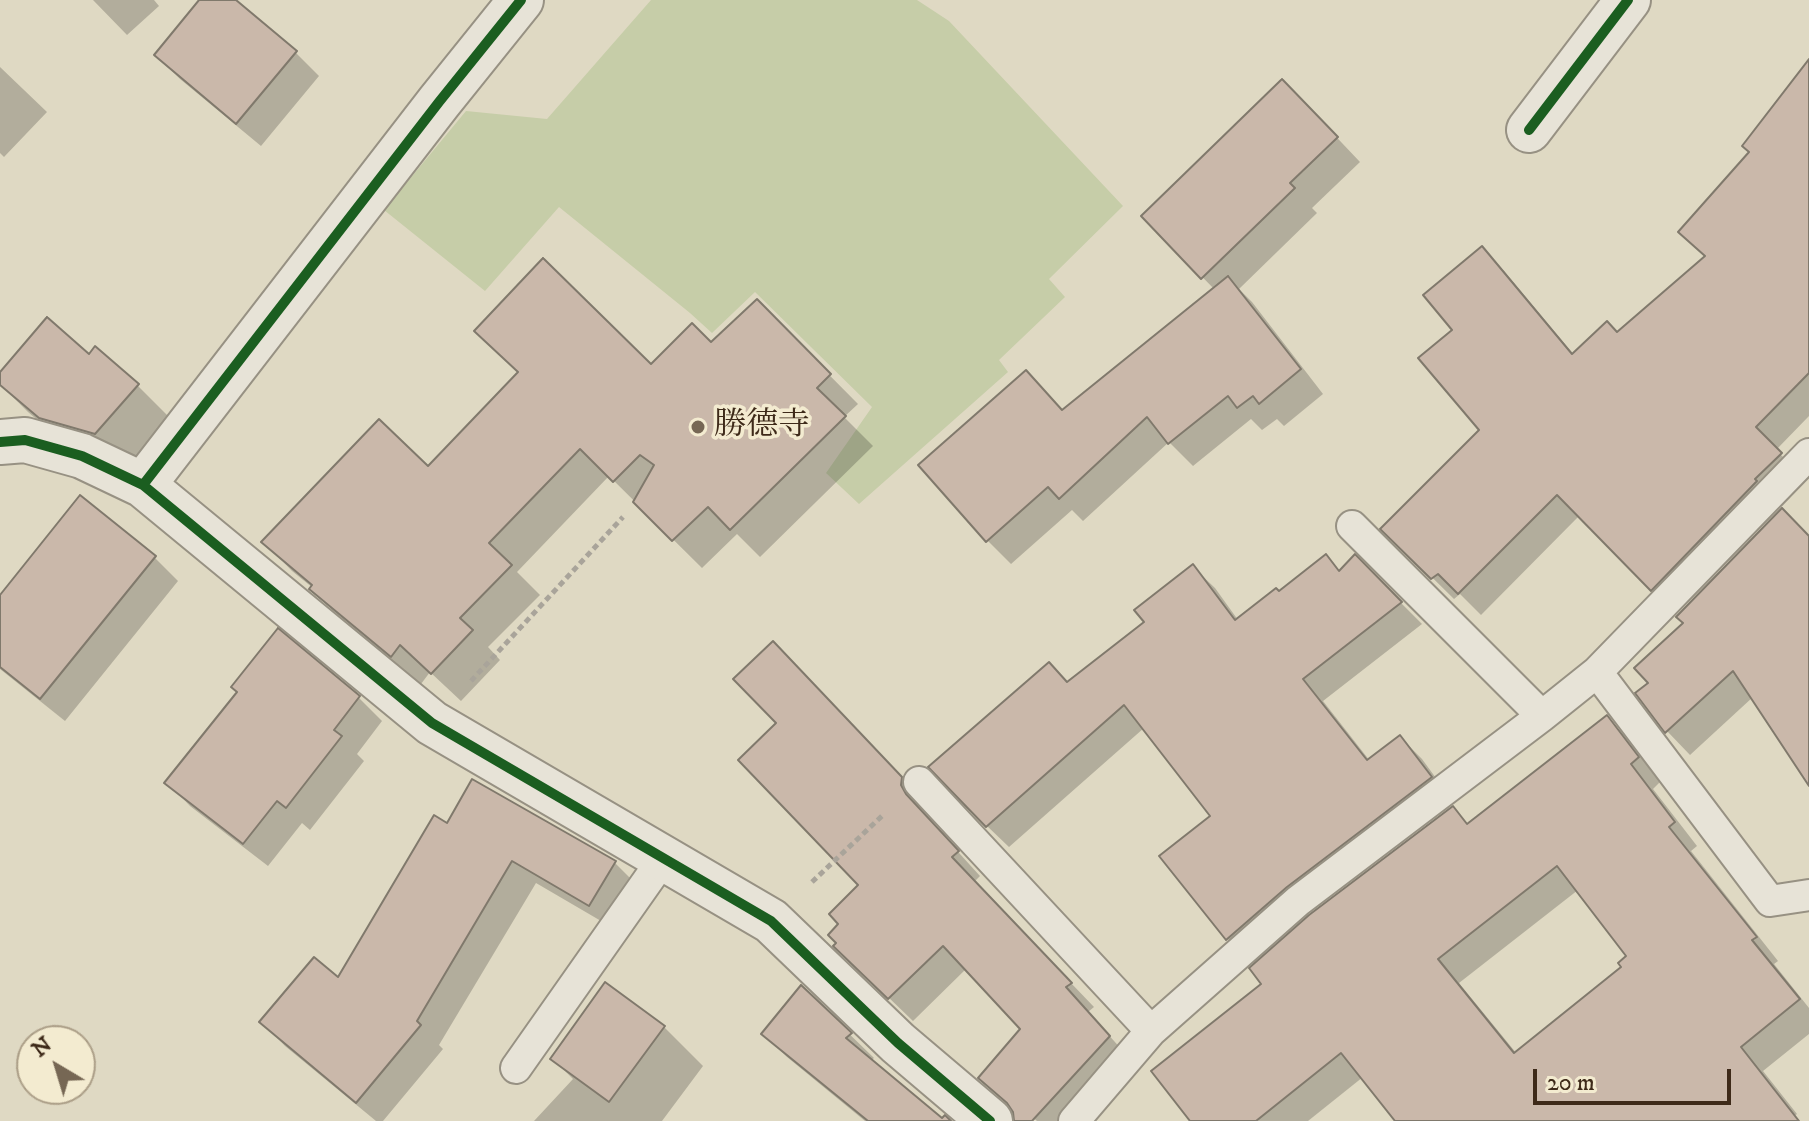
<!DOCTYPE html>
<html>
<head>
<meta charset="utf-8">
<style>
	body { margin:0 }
	#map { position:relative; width:1809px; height:1121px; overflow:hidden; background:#dfd9c3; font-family:"IM FELL DW Pica",serif }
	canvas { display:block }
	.north { position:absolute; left:16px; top:1025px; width:80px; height:80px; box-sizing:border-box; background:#f3ebd0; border:2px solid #ab9e87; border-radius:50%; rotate:322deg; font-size:22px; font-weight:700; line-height:32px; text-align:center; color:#3e2a19 }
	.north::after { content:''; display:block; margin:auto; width:28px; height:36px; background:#766754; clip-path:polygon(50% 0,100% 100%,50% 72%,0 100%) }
	.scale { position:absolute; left:1533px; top:1069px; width:198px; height:36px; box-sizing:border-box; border:4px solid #3e2a19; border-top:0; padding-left:10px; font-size:24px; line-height:28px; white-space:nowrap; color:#3e2a19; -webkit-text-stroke:6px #f3ebd0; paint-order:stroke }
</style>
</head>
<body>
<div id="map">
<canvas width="1809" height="1121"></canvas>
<div class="north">N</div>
<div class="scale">20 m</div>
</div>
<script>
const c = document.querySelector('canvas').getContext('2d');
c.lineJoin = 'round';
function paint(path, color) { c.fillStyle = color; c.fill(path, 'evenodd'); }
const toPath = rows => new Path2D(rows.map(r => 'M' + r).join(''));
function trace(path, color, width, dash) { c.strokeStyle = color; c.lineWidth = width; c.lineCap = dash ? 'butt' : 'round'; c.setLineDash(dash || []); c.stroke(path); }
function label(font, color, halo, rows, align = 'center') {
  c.font = font + ' "IM FELL DW Pica","Noto Serif JP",serif'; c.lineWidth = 7; c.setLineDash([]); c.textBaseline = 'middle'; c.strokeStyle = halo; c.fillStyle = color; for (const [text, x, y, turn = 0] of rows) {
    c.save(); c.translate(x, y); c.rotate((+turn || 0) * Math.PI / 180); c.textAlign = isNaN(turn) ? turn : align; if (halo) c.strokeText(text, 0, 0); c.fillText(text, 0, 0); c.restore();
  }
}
const green = toPath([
	[651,0,917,0,949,21,1123,206,1049,279,1065,297,999,360,1008,372,859,504,826,473,872,407,755,292,712,333,690,313,559,207,485,291,384,210,466,111,547,119]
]);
const shadow = toPath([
	[93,0,154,0,159,6,127,35],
	[218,0,233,0,296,53,319,76,261,146,180,79,156,55],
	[1809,62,1809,416,1776,450,1802,476,1674,611,1580,515,1481,615,1460,594,1454,599,1383,529,1482,430,1455,330,1482,249,1504,271,1574,355,1618,335,1706,257,1751,152],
	[0,67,47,112,4,157,0,153],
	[1306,105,1360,162,1312,208,1317,213,1239,289,1252,302,1323,394,1284,426,1277,419,1262,430,1251,419,1193,466,1169,442,1083,521,1072,510,1011,564,987,540,1063,412,1215,290,1143,216],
	[757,302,858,404,844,417,873,446,760,557,737,534,702,568,609,476,517,572,540,595,488,647,500,660,461,701,430,672,421,684,340,618,311,589,313,588,292,571,264,542,651,366,711,345],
	[90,357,137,385,169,417,128,466,73,450,28,412,0,384,0,375],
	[80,498,155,558,178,581,65,721,0,669,0,598],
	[1809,538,1809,774,1753,697,1690,755,1667,731,1638,693],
	[1326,557,1340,572,1355,557,1422,624,1323,701,1370,761,1400,737,1422,759,1452,800,1309,908,1249,960,1228,939,1162,856,1213,816,1144,728,1009,847,987,826,1068,684,1147,623,1193,567,1215,588,1238,620,1279,594],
	[278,631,359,698,382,721,357,754,364,761,310,830,302,823,268,866,190,806,167,782,239,693],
	[796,667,925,803,924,810,929,820,980,876,974,882,1094,1007,1088,1012,1132,1061,1077,1121,1037,1121,1008,1096,1023,1029,967,968,913,1021,859,969,841,924,861,885,779,723],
	[1607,717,1630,741,1661,781,1653,789,1697,846,1691,851,1778,961,1774,964,1809,1008,1809,1034,1763,1071,1797,1114,1788,1121,1398,1121,1363,1077,1308,1121,1194,1121,1264,984,1453,809,1469,825],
	[1578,890,1628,957,1624,968,1517,1054,1459,983],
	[447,825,615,863,638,886,613,928,536,883,439,1045,443,1049,383,1121,376,1121,285,1046,262,1022,338,981],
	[605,985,664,1027,703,1066,662,1121,534,1121,573,1079,552,1058],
	[802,988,874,1058,870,1061,943,1121,865,1121,787,1057,764,1034]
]);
const building = toPath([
	[199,0,236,0,297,51,236,124,154,55,199,0],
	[1809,59,1809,373,1756,427,1782,453,1755,479,1757,481,1651,591,1557,495,1458,594,1438,574,1431,579,1380,529,1479,430,1418,358,1452,330,1423,295,1482,246,1572,354,1607,321,1617,332,1705,256,1678,232,1749,152,1742,146,1809,59],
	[1282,79,1338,137,1290,183,1295,188,1201,279,1141,216,1282,79],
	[543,258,651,364,692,323,711,342,757,299,831,374,817,388,846,416,730,530,708,507,672,541,633,502,654,465,640,455,613,482,580,449,489,543,512,565,460,618,473,630,431,674,400,645,391,657,309,589,312,585,261,542,379,419,428,466,518,372,474,331,543,258],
	[1228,276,1301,369,1259,404,1253,396,1237,408,1228,396,1168,444,1147,417,1059,499,1048,487,986,542,918,465,1026,370,1062,410,1228,276],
	[47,317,89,354,95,346,139,384,95,434,39,418,0,385,0,372,47,317],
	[80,495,156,556,40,699,0,667,0,595,80,495],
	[1782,508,1809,536,1809,786,1733,671,1665,733,1635,693,1648,683,1634,668,1683,623,1676,617,1782,508],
	[1326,554,1339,571,1355,554,1402,602,1303,679,1367,760,1400,735,1432,777,1287,887,1226,940,1159,856,1210,816,1124,705,986,827,928,767,1049,662,1067,682,1144,622,1134,610,1193,564,1235,620,1276,588,1279,591,1326,554],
	[278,628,360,696,334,730,342,736,286,808,277,801,243,844,164,783,237,692,231,687,278,628],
	[773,641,902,777,901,785,906,794,959,851,952,857,1072,983,1066,987,1110,1036,1032,1121,1014,1121,1013,1112,1007,1103,978,1078,1020,1029,943,946,888,999,833,946,836,943,828,935,838,924,829,914,858,885,738,760,776,723,733,679,773,641],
	[1607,715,1639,757,1631,764,1675,822,1669,827,1757,937,1752,940,1800,999,1741,1047,1799,1121,1395,1121,1341,1053,1256,1121,1190,1121,1151,1071,1261,984,1249,968,1309,915,1453,806,1467,824,1607,715],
	[1557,866,1626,956,1618,963,1621,967,1514,1053,1438,959,1557,866],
	[472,779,616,861,589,906,512,861,417,1021,421,1025,356,1103,259,1022,314,957,338,977,434,815,447,823,472,779],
	[605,982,665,1026,609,1102,550,1059,605,982],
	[801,985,852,1033,846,1038,942,1118,945,1115,951,1121,868,1121,761,1034,801,985]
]);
const path = toPath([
	[471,681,623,517],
	[812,882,883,815]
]);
const lane = toPath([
	[1352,526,1542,716],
	[1597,672,1770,901,1809,895],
	[919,782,1151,1031],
	[516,1068,663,859],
	[1074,1121,1151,1031,1298,901,1542,716,1597,672,1809,454]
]);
const street = toPath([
	[1529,130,1628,0],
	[0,442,25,440,82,456,143,485,432,723,771,921,898,1043,990,1121],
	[143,485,439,102,521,0]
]);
const cycleway = toPath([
	[1529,130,1628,0],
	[0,442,25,440,82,456,143,485,432,723,771,921,898,1043,990,1121],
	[143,485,439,102,521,0]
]);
const markers = [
	[698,427,8,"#766754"]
];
const poiNames = [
	["勝德寺",714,427]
];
paint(green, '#c6cda8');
paint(shadow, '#0003');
paint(building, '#cab8aa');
trace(building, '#80796c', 2);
trace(lane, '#979183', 34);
trace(street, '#979183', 48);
trace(path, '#a9a49a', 5, [6, 4]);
trace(lane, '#e7e3d7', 30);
trace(street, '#e7e3d7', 44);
trace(cycleway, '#1b5e20', 10);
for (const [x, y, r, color] of markers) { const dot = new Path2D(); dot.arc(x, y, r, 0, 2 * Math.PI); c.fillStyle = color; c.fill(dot); trace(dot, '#f3ebd0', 3); }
label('32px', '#3e2a19', '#f3ebd0', poiNames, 'left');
</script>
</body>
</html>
